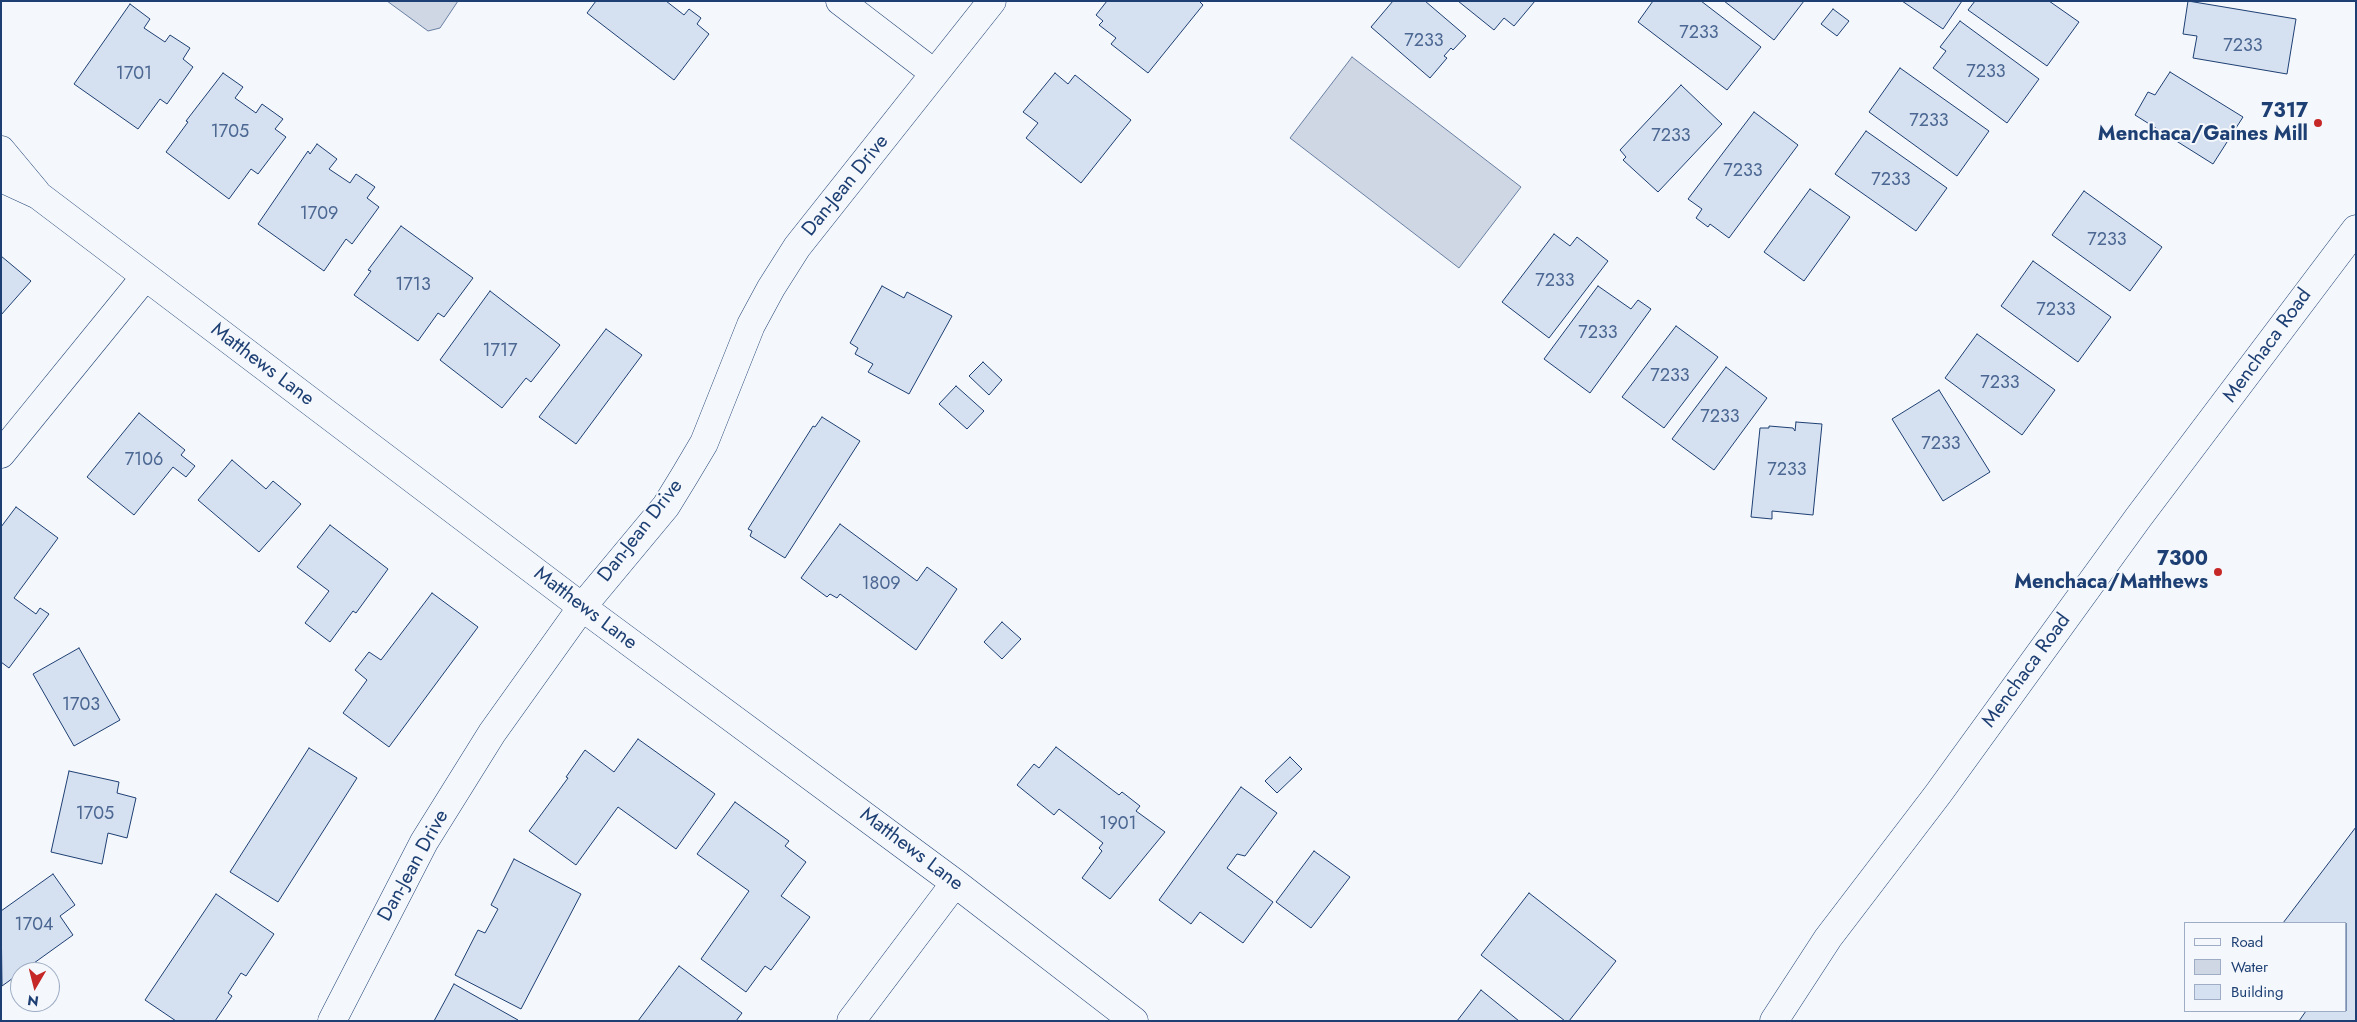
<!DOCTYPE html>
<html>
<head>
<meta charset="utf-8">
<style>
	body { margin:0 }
	#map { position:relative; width:2357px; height:1022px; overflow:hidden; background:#f4f7fb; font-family:Jost,sans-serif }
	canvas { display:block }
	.frame { position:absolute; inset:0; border:2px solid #1d3f73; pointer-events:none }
	.legend { position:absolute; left:2184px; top:922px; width:162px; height:90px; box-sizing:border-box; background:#f4f7fb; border:1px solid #9eadc5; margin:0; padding:6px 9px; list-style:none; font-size:15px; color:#1d3f73 }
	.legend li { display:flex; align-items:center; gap:10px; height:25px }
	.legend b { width:25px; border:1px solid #9eadc5 }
	.north { position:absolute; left:10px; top:962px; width:50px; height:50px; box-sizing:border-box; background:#f4f7fb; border:1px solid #9eadc5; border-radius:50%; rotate:188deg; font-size:14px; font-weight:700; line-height:20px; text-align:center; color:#1d3f73 }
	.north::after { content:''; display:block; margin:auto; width:18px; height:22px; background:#c62828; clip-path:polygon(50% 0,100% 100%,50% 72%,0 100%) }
</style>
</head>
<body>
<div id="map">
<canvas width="2357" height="1022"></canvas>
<div class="frame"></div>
<ul class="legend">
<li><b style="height:6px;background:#f4f7fb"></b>Road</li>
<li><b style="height:14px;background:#cfd7e4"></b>Water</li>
<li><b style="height:14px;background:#d5e0f0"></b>Building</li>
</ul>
<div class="north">N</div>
</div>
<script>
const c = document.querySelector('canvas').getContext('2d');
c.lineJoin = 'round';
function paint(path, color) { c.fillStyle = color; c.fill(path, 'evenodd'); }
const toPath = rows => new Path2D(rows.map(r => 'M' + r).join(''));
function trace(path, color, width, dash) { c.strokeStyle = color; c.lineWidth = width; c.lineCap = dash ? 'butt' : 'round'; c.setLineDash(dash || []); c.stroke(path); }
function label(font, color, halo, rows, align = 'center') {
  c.font = font + ' Jost,sans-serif'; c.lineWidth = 4; c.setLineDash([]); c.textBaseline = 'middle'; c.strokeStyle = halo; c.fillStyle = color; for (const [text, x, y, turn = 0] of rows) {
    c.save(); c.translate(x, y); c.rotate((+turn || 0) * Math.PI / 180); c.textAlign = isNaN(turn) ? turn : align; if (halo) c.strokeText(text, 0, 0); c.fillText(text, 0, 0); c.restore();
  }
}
const water = toPath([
	[387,1,458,1,440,28,428,31,387,1],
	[1352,57,1521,187,1459,268,1290,138,1352,57]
]);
const building = toPath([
	[596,1,666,1,684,15,689,9,701,18,697,24,709,34,674,80,587,13,596,1],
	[1107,1,1199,1,1203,5,1148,73,1111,44,1116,38,1099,25,1103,21,1096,15,1107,1],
	[1393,1,1425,1,1466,36,1453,50,1451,48,1444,56,1447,58,1430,78,1371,27,1393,1],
	[1458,1,1535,1,1514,26,1504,18,1494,30,1458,1],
	[1653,1,1701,1,1761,47,1727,90,1638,22,1653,1],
	[1724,1,1804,1,1774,40,1724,1],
	[1902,1,1962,1,1943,29,1902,1],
	[1975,1,2049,1,2079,22,2047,66,1968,10,1975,1],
	[2188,1,2296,19,2287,74,2193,58,2197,36,2183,34,2188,1],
	[130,4,150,19,144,28,165,42,170,35,190,48,183,59,193,67,167,104,160,99,138,129,74,84,130,4],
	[1833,9,1849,21,1837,36,1821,24,1833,9],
	[1960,21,2039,79,2007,123,1933,68,1946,51,1940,47,1960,21],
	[1900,68,1989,131,1957,176,1869,112,1900,68],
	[2170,72,2243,117,2213,164,2135,115,2148,92,2155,95,2170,72],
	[223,73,243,87,235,98,256,113,262,104,283,119,275,129,286,137,258,174,251,169,229,199,166,152,188,122,186,121,223,73],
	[1055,73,1068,84,1075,75,1131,120,1081,183,1026,138,1038,123,1023,112,1055,73],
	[1681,85,1722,124,1658,192,1623,160,1626,157,1620,150,1681,85],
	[1754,112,1798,145,1729,238,1710,224,1708,227,1696,218,1702,209,1688,199,1754,112],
	[1866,131,1947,188,1916,231,1835,174,1866,131],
	[317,144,337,159,329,169,350,183,356,174,375,187,367,198,379,207,352,244,346,239,324,271,258,224,308,151,310,154,317,144],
	[1810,189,1850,217,1804,281,1764,252,1810,189],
	[2084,191,2162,247,2130,291,2052,235,2084,191],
	[401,226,473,278,444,317,438,313,418,341,354,295,371,271,368,270,401,226],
	[1554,234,1570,246,1577,237,1608,261,1549,338,1502,302,1554,234],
	[1,256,31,281,1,315,1,256],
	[2033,261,2111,317,2078,362,2001,306,2033,261],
	[882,286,904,298,907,292,952,316,909,394,868,372,873,364,855,354,858,348,850,343,882,286],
	[1598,286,1631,309,1638,300,1651,309,1590,393,1544,359,1598,286],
	[490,291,560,345,531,382,526,378,502,408,440,360,490,291],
	[1676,326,1718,357,1664,428,1622,397,1676,326],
	[606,329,642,355,576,444,539,417,606,329],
	[1977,334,2055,390,2022,435,1945,378,1977,334],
	[983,362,1002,380,989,395,969,376,983,362],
	[1726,367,1767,398,1714,470,1672,439,1726,367],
	[956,386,984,411,967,429,939,404,956,386],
	[1939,390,1990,472,1943,501,1892,419,1939,390],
	[139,413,185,450,181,455,195,466,186,477,173,467,134,515,87,477,139,413],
	[822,417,860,441,785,558,750,536,752,531,748,529,813,426,815,427,822,417],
	[1796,422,1822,424,1813,515,1772,511,1772,519,1751,517,1760,428,1769,428,1769,426,1793,428,1795,431,1796,422],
	[232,460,266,489,273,481,301,504,259,552,198,500,232,460],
	[16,507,58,538,14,598,36,614,40,608,49,614,9,668,1,662,1,527,16,507],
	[840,524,917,581,927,567,957,589,916,650,840,594,837,598,830,594,827,597,801,578,840,524],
	[330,525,388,569,356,613,353,611,330,642,305,623,329,591,297,567,330,525],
	[432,593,478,627,389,747,343,713,367,680,355,670,369,652,381,660,432,593],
	[1002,622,1021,639,1002,659,984,642,1002,622],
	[79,648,120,720,74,746,33,674,79,648],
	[638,739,715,794,676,849,618,807,576,865,529,831,568,778,566,777,585,750,614,772,638,739],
	[1056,747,1119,795,1122,792,1140,806,1136,811,1165,832,1110,899,1082,878,1102,851,1099,848,1103,843,1059,809,1054,815,1017,785,1034,764,1039,768,1056,747],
	[309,748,357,778,278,902,230,872,309,748],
	[1290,757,1302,769,1277,793,1265,781,1290,757],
	[69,771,119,782,117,793,136,798,127,838,108,833,102,864,51,852,69,771],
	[1241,787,1277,813,1245,856,1237,854,1227,868,1273,902,1243,943,1200,912,1191,924,1159,900,1241,787],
	[735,802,789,841,785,846,806,862,781,896,810,917,771,970,765,966,746,992,701,959,749,891,697,854,735,802],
	[2356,827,2356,1021,2299,1021,2306,1011,2346,1011,2346,923,2283,923,2356,827],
	[1314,851,1350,877,1311,928,1276,902,1314,851],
	[514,859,581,894,521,1009,455,975,478,930,485,933,498,909,491,905,514,859],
	[53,874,75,905,60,916,73,935,2,986,1,911,53,874],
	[1529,893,1616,961,1569,1021,1565,1021,1481,955,1529,893],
	[216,894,274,934,246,976,241,973,228,993,232,996,215,1021,176,1021,145,1000,216,894],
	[679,966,742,1013,736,1021,638,1021,679,966],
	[454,984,518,1020,517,1021,434,1021,454,984],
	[1481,990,1519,1021,1457,1021,1481,990]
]);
const minor = toPath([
	[840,1,934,73],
	[1,150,36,192],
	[1,178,38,195,582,607,955,883,1134,1021],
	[1,454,145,277],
	[332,1021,424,842,492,733,582,607,666,506,685,475,704,443,751,325,771,288,797,247,992,1],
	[851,1021,955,883]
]);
const major = toPath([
	[1774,1021,1828,938,1938,794,2138,518,2356,229]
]);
const markers = [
	[2318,123,5,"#c62828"],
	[2218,572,5,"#c62828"]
];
const numberNames = [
	["7233",1699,34],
	["7233",1424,42],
	["7233",2243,47],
	["7233",1986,73],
	["1701",134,75],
	["7233",1929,122],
	["1705",230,133],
	["7233",1671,137],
	["7233",1743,172],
	["7233",1891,181],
	["1709",319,215],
	["7233",2107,241],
	["7233",1555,282],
	["1713",413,286],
	["7233",2056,311],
	["7233",1598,334],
	["1717",500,352],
	["7233",1670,377],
	["7233",2000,384],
	["7233",1720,418],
	["7233",1941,445],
	["7106",144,461],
	["7233",1787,471],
	["1809",881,585],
	["1703",81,706],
	["1705",95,815],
	["1901",1118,825],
	["1704",34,926]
];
const poiNames = [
	["7317",2308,112],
	["Menchaca/Gaines Mill",2308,135],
	["7300",2208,560],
	["Menchaca/Matthews",2208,583]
];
const streetNames = [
	["Dan-Jean Drive",846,186,-51],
	["Menchaca Road",2268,346,-54],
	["Matthews Lane",262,365,37],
	["Dan-Jean Drive",641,531,-52],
	["Matthews Lane",585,609,37],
	["Menchaca Road",2027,671,-54],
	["Matthews Lane",911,850,37],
	["Dan-Jean Drive",414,866,-61]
];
paint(water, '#cfd7e4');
trace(water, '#687fa3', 1);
paint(building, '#d5e0f0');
trace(building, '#1d3f73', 1);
trace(minor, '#1d3f73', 29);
trace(major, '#1d3f73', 29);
trace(minor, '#f4f7fb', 28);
trace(major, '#f4f7fb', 28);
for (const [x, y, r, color] of markers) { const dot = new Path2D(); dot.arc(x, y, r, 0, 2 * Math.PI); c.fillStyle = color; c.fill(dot); trace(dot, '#f4f7fb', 2); }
label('18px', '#4b6792', null, numberNames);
label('bold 20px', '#1d3f73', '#f4f7fb', poiNames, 'right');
label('20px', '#1d3f73', '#f4f7fb', streetNames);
</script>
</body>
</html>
